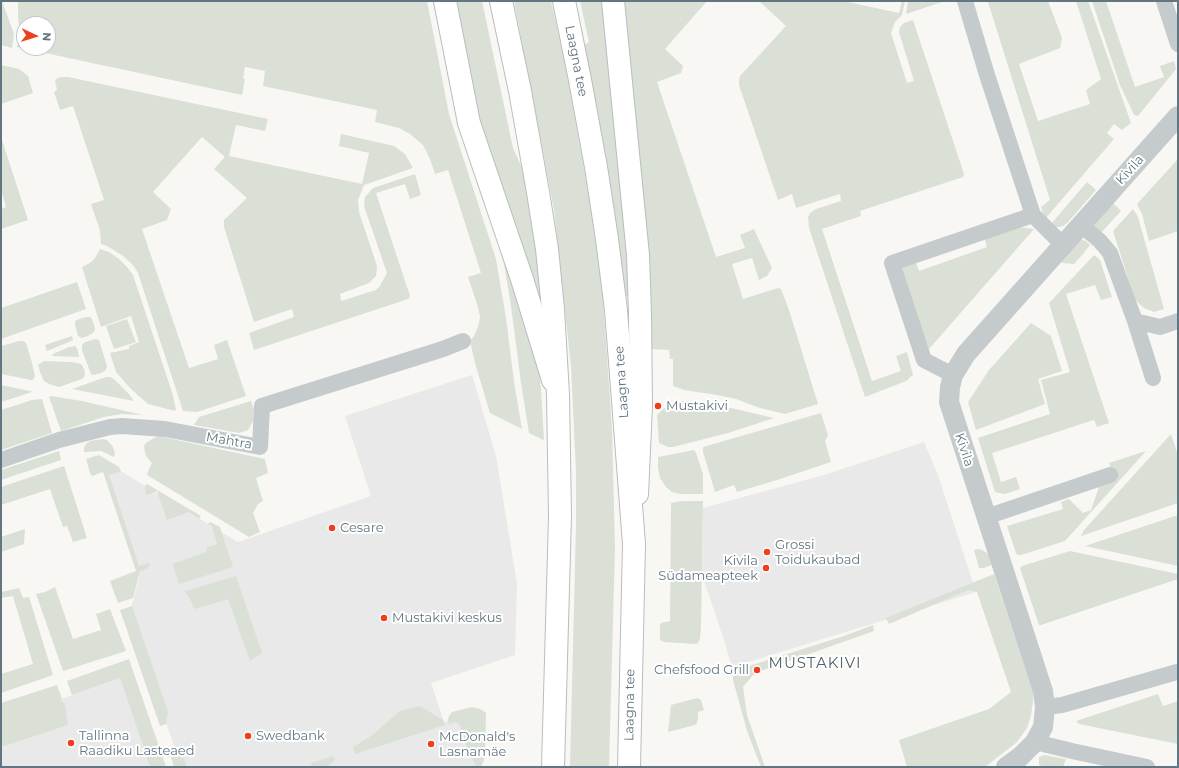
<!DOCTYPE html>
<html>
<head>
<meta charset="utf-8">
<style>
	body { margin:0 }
	#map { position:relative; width:1179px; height:768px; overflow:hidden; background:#f8f7f4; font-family:Montserrat,sans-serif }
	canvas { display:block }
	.frame { position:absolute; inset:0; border:2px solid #617681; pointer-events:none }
	.north { position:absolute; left:16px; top:16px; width:40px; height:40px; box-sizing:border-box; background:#fff; border:1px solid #c0c8cd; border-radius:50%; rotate:94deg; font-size:11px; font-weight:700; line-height:16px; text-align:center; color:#617681 }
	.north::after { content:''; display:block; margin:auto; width:14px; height:18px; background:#ee3e1e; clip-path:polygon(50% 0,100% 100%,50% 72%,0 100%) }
</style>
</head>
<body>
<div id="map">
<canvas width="1179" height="768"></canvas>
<div class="frame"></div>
<div class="north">N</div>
</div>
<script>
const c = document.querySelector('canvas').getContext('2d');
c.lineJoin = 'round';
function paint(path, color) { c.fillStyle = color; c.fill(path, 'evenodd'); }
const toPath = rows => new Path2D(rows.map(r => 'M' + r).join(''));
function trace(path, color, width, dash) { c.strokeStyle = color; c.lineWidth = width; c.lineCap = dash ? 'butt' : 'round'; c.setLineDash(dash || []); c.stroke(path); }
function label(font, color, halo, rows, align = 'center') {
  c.font = font + ' Montserrat,sans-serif'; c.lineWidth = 4; c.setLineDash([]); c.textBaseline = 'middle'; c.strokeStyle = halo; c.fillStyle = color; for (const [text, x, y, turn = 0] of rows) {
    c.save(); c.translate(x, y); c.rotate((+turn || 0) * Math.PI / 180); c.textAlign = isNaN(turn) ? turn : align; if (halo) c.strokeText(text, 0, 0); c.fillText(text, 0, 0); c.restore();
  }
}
const built = toPath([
	[472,375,496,456,517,584,515,655,431,683,444,722,483,710,481,767,181,767,131,618,132,605,139,578,99,458,238,542,371,496,345,416],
	[924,442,938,475,976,592,732,667,723,637,702,575,703,508,824,475],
	[120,678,150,767,1,767,1,718,67,697]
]);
const green = toPath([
	[1,1,2,1,14,34,12,48,1,45],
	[18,1,427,1,449,114,496,259,506,318,514,382,522,429,490,413,475,363,470,341,474,336,478,327,480,317,478,307,468,277,481,273,448,170,435,174,430,159,423,145,410,134,399,128,375,122,377,110,263,86,265,71,245,67,243,78,245,79,242,95,17,47,20,34,18,17],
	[24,24,48,24,48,48,24,48],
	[433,1,438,1,540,374,544,440,541,439,529,433,521,383,511,306,504,264,498,241,454,101],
	[450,1,482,1,513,148,523,170,536,249,543,313,484,149],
	[514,1,551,1,564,59,592,212,603,298,612,429,615,547,609,767,570,767,576,525,576,472,571,366,554,210],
	[580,1,603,1,625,202,630,296,624,296,618,236,583,46,589,42],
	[621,1,707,1,665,49,683,66,681,73,657,82,716,257,745,248,740,235,754,229,772,268,767,276,759,280,752,258,732,264,743,299,778,288,781,289,789,310,818,404,785,414,760,408,736,399,717,395,684,390,673,386,673,359,670,359,669,350,650,349],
	[759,1,843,1,899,13,902,1,905,1,902,15,895,22,891,33,907,83,914,81,899,32,900,27,904,23,913,20,964,174,963,177,860,211,861,216,822,229,872,381,901,371,896,356,907,352,913,375,906,381,865,397,809,228,808,217,810,213,816,209,841,201,840,194,796,208,792,194,778,200,739,85,739,80,740,76,786,26],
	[908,1,945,1,906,14],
	[990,1,1048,1,1062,38,1060,48,1019,64,1038,121,1090,104,1086,90,1101,79,1076,1,1088,1,1131,123,1122,130,1114,124,1107,133,1114,139,1045,219,1041,207,1050,200,988,2],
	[1092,1,1106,1,1135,87,1164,77,1160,66,1174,61,1176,69,1138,116,1134,115,1120,85],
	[1,65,19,69,28,76,33,93,1,104],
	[62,77,68,77,268,119,265,131,236,125,229,156,362,184,369,153,339,146,341,134,394,146,405,154,413,168,364,185,358,200,359,212,377,266,376,276,369,283,340,294,341,301,376,290,380,286,387,273,364,206,365,197,373,188,415,174,421,195,410,199,405,184,376,193,410,296,408,299,254,350,249,333,294,317,292,309,254,322,224,227,224,220,247,198,214,169,225,157,202,137,153,192,171,209,167,220,142,229,189,368,218,359,214,345,227,340,246,396,197,412,183,411,138,273,133,265,123,256,107,246,101,244,100,230,91,204,104,200,73,106,60,110,54,92,57,90,55,80,58,78],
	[1,137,28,220,1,229,1,209,6,207,1,189],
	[1178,159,1178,231,1149,241,1142,214,1137,204],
	[1087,182,1096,190,1068,222,1063,226,1059,227,1055,227,1051,224],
	[1113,203,1121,211,1100,234,1095,230,1094,224],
	[1133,209,1138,217,1164,309,1154,312,1144,308,1135,300,1113,231],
	[1008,226,1034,229,929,349,899,272,906,264,915,260,919,271,987,247,984,237],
	[1080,239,1086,241,1090,245,1083,254,1074,264,1062,263,1062,260],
	[100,249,109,252,119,259,127,267,133,275,172,392,176,409,175,411,148,404,131,389,116,372,110,353,129,349,129,346,139,342,131,316,101,327,82,267,90,263,95,258],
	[1094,255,1100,260,1112,297,1101,300,1095,285,1066,294,1109,423,1097,427,1094,420,992,453,1001,482,1016,477,1020,489,1005,494,995,492,978,438,1050,414,1041,380,1070,372,1049,303],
	[77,282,86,309,1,339,1,308],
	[86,317,90,317,92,319,95,328,94,332,88,336,81,338,78,336,75,324,75,321,79,319],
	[127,319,136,342,114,349,106,326],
	[1031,323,1051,336,1062,371,1038,379,1045,404,976,430,968,402,989,370],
	[72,336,73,340,71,341,47,351,45,345],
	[96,339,99,340,107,366,106,370,101,373,93,375,91,374,82,350,82,345,85,342],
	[19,341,23,341,26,343,31,359,35,376,33,380,31,380,1,374,1,346],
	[75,346,77,348,79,357,52,356,53,354,69,347],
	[44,361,70,362,78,363,82,365,84,369,85,374,84,377,82,379,59,387,49,384,44,381,40,372,38,365],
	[106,377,110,377,114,379,129,394,134,401,72,389],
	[1,385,30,391,32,392,1,402],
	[51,396,82,401,143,415,121,414,104,417,61,431,49,397],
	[42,399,52,433,1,450,1,410,32,400],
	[251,401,254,410,253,421,248,430,239,433,194,425,199,417],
	[676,401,701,401,774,418,728,433,673,447,668,447,659,443,657,415,664,408],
	[821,413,828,435,825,441,831,462,777,480,737,492,734,485,715,492,703,452,703,447],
	[1171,434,1178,455,1178,503,1081,536,1084,530],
	[158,436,265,459,268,473,256,478,263,501,258,504,253,513,260,532,249,537,147,475,149,469,152,463,146,456,144,447,145,444,149,441],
	[103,439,107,440,113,447,115,454,114,457,101,451,84,452,84,448,86,444,90,441],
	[694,450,696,453,703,474,703,494,680,494,672,492,666,487,660,478,658,468,658,457],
	[59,451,61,460,1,480,1,470],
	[1146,451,1065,541,1021,555,1018,555,1016,553,1007,526,1063,509,1061,502,1069,499,1083,513,1091,510,1101,481,1113,477,1109,463],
	[99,455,119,467,121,471,109,475,139,566,150,563,148,568,140,571,133,598,118,603,110,581,136,571,103,472,92,476,90,473,86,459],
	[64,466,87,538,73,542,67,526,63,527,50,489,1,505,1,487],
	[147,484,201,516,199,519,189,512,167,520,157,491,146,495,145,486],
	[681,501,703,501,701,627,700,639,698,643,695,644,664,642,660,640,660,626,661,623,670,621,671,503],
	[1178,515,1178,566,1085,546],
	[210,522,220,527,233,567,179,584,173,564,206,552,207,551,206,548,217,544,212,526,208,524],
	[25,529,24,544,1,552,1,537],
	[979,549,982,550,987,553,989,556,992,565,984,568,979,568,974,550],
	[1070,551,1178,574,1178,579,1041,625,1039,625,1020,568,1022,566],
	[994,574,1033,692,1033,701,1031,716,1027,728,1017,742,985,767,907,767,899,740,989,709,1011,692,977,592,968,590,889,624,886,618],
	[236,576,262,653,250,661,228,599,195,609,185,591],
	[55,587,73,639,101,630,96,614,110,609,126,651,63,671,36,594,45,592],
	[19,588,23,598,29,597,53,675,1,693,1,674,33,664,13,596,1,598,1,592],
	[132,606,168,712,166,724,160,726,120,610],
	[873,625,874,631,755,673,743,687,747,715,765,767,761,767,747,731,733,680,733,671,844,636],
	[129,659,166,767,150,767,120,678,72,695,67,681],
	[57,685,62,699,60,699,65,705,68,725,1,747,1,703],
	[1158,694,1163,706,1178,701,1178,744,1079,724,1076,721],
	[697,698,701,700,704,710,698,712,698,717,697,723,695,725,668,732,671,705],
	[420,706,443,720,445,725,355,754,353,747,371,736,400,711],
	[472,707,480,709,486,713,485,757,482,765,480,767,477,767,469,754,460,725,456,722,449,724,448,720,449,716,452,712],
	[174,750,184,759,187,767,174,767,169,751],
	[1044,755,1066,759,1063,767,1046,767,1039,765,1039,757],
	[333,756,335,760,330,764,329,767,312,767,311,763]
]);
const minor = toPath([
	[965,1,987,75,1033,215,1063,245],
	[1164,1,1178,44],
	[1081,225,1100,241,1110,253,1135,321,1153,378],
	[1135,321,1160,327,1178,321],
	[953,375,924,360,892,263,1033,215],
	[1,460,59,440,110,427,122,426,165,429,260,447,262,406,443,349,463,341],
	[986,517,1110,475],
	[1045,707,1062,705,1177,672],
	[1035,742,1072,751,1147,767]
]);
const tertiary = toPath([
	[1006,767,1020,757,1035,742,1043,727,1045,707,1043,691,949,402,950,387,953,375,966,354,1178,116]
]);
const secondary = toPath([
	[445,1,469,123,522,279,553,380],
	[613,1,638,255,640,314,641,406,637,494]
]);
const primary = toPath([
	[501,1,520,91,538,192,547,249,553,309,558,395,560,516,553,767],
	[564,1,580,80,596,167,607,239,616,310,634,544,629,767]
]);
const markers = [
	[658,406,4,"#ee3e1e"],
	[332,528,4,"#ee3e1e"],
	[767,552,4,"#ee3e1e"],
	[766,568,4,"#ee3e1e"],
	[384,618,4,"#ee3e1e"],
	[757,670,4,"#ee3e1e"],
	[248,736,4,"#ee3e1e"],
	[71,743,4,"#ee3e1e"],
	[431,744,4,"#ee3e1e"]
];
const streetNames = [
	["Laagna tee",576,61,79],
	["Kivila",1130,170,-48],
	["Laagna tee",622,382,-94],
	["Mahtra",229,441,10],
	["Kivila",964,450,72],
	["Laagna tee",630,705,-89]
];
const poiNames = [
	["Mustakivi",666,406],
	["Cesare",340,528],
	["Grossi",775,545],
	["Toidukaubad",775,560],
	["Kivila",758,561,"right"],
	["Südameapteek",758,576,"right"],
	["Mustakivi keskus",392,618],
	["Chefsfood Grill",749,670,"right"],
	["Tallinna",79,736],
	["Raadiku Lasteaed",79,751],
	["Swedbank",256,736],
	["McDonald's",439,737],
	["Lasnamäe",439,752]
];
const quarterNames = [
	["MUSTAKIVI",815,664]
];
paint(built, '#e8e9e8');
paint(green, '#dae0d5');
trace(secondary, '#b7bec1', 24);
trace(primary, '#b8bdc0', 24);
trace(minor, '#c5cacc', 16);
trace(tertiary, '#c5cacc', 20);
trace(secondary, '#fff', 22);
trace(primary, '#fff', 22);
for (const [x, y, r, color] of markers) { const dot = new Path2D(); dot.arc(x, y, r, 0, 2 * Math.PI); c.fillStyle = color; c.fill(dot); trace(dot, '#fff', 1.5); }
label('13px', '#617681', '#fff', streetNames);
label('13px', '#617681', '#fff', poiNames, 'left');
c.letterSpacing = '1px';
label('15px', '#53636c', '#fff', quarterNames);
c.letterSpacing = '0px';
</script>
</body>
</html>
